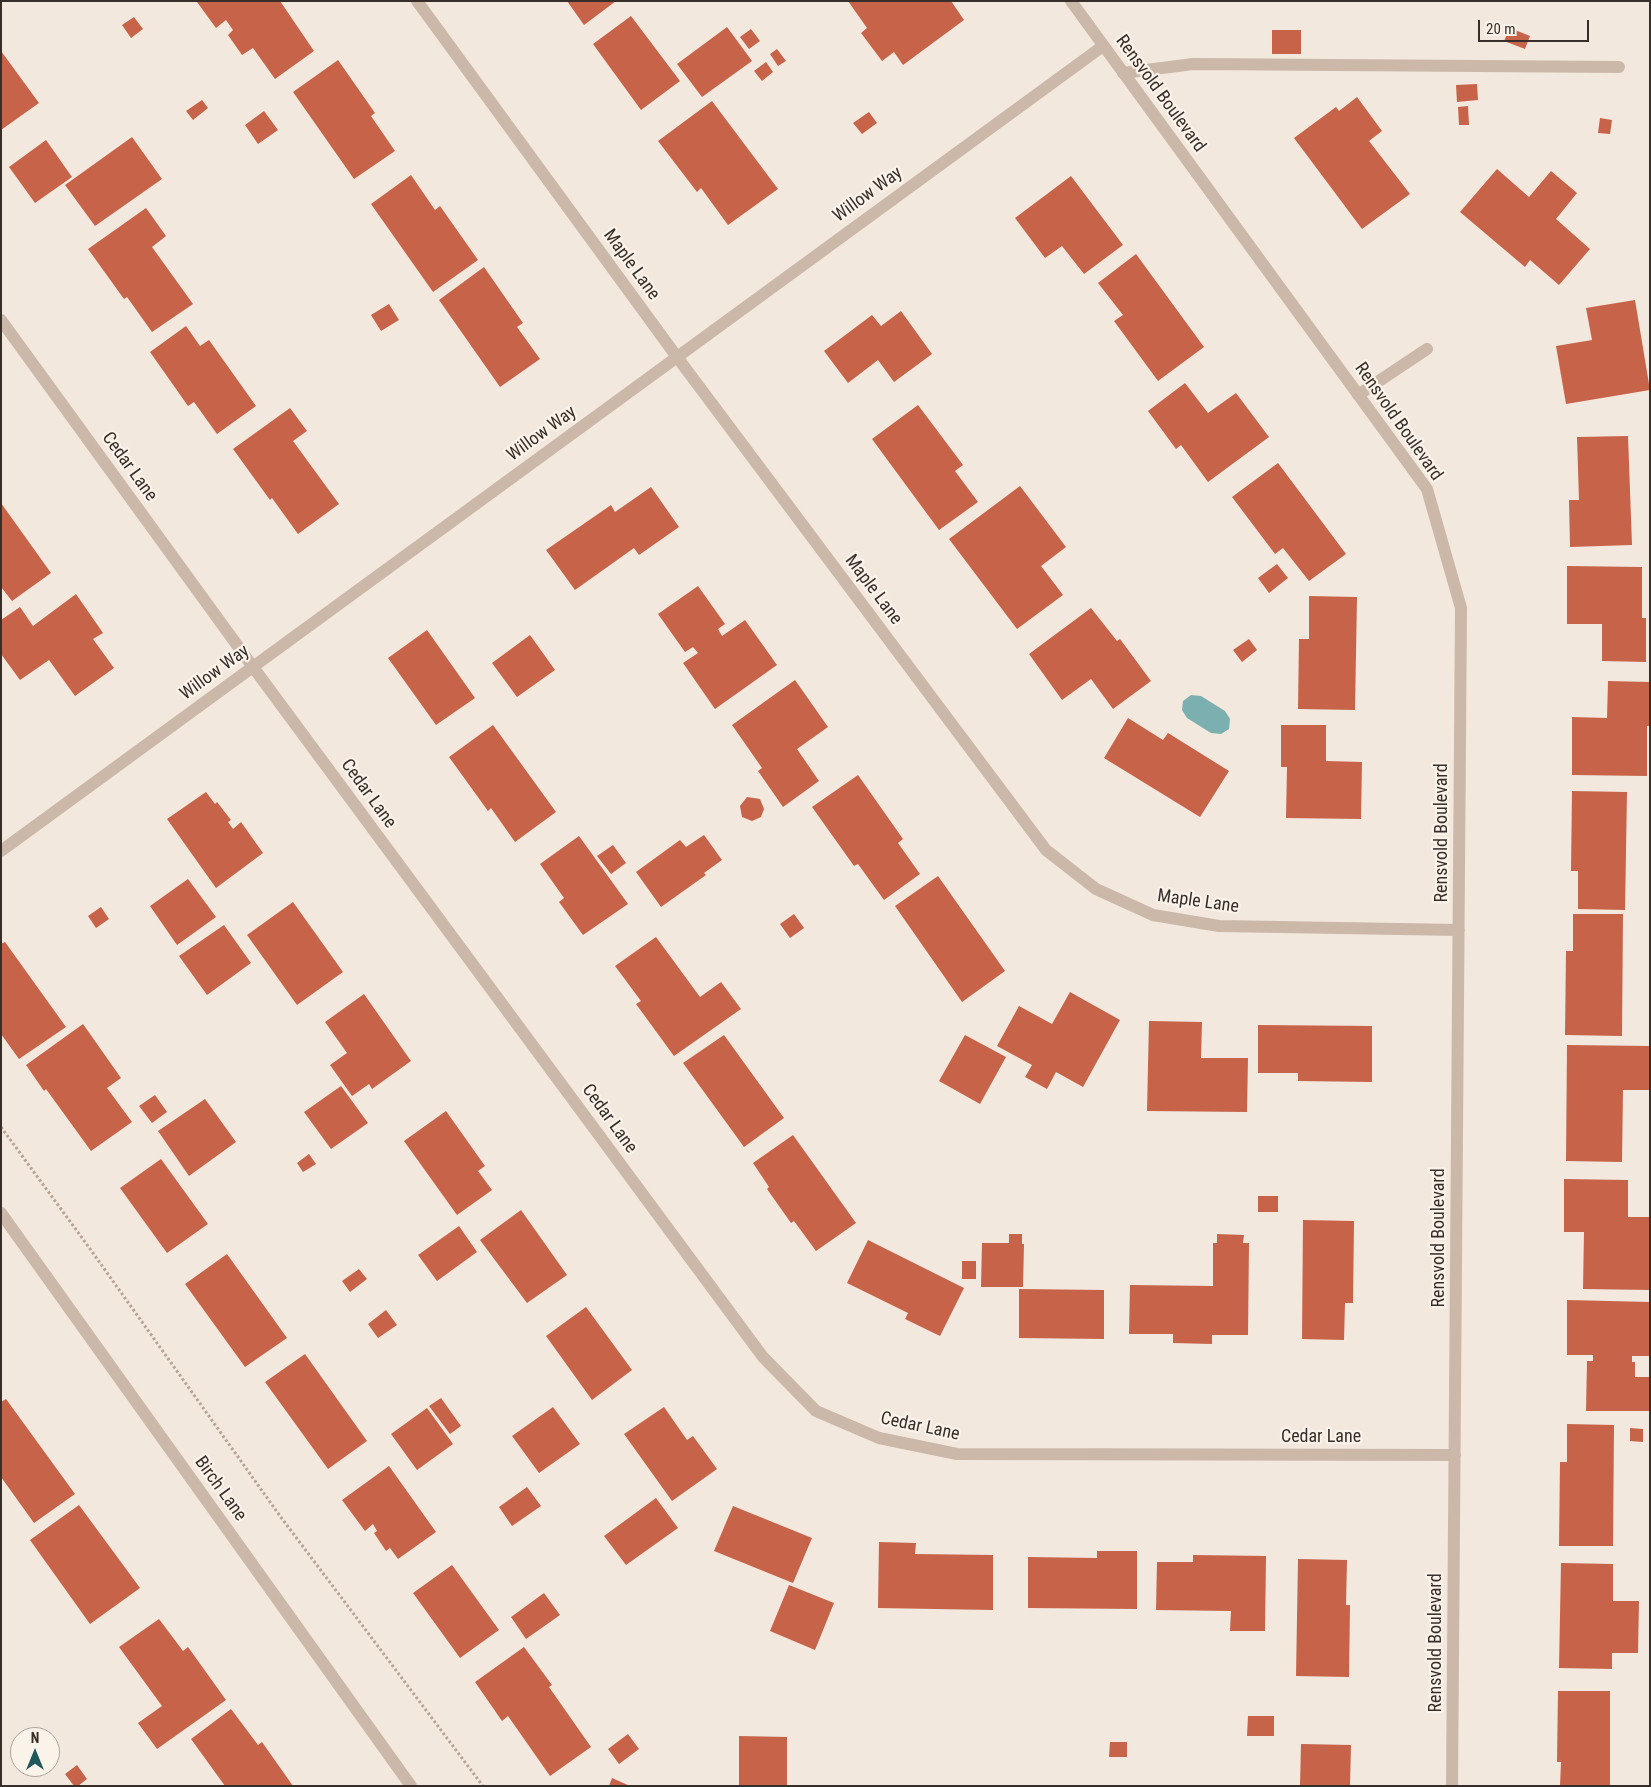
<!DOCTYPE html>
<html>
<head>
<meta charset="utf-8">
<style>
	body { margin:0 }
	#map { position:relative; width:1651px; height:1787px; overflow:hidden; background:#f3e8de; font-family:"Roboto Condensed",sans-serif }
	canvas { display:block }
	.frame { position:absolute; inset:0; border:2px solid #382e29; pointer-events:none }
	.north { position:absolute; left:10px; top:1727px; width:50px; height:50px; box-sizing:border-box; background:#faf3ea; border:1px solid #aca49d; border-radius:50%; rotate:0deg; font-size:14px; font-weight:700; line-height:20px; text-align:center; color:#382e29 }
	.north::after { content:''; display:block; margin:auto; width:18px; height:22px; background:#1e585a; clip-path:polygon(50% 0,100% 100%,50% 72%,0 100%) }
	.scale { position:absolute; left:1478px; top:20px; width:111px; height:22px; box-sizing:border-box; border:2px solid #382e29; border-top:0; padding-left:6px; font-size:15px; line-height:18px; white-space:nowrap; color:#382e29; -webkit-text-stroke:4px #faf3ea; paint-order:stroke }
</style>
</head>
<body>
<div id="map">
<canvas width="1651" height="1787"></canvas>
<div class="frame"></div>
<div class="north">N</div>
<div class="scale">20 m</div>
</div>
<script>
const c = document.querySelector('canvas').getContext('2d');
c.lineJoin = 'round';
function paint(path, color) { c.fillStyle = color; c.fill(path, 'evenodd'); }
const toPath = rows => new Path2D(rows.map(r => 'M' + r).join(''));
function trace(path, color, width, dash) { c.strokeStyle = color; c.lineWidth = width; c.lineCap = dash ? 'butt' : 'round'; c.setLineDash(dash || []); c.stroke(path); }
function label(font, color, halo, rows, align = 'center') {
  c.font = font + ' "Roboto Condensed",sans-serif'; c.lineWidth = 4.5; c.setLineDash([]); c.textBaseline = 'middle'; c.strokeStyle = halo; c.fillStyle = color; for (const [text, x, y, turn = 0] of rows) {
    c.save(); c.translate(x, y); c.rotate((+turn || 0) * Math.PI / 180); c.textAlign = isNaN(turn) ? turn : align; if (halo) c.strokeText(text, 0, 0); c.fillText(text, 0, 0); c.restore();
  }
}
const water = toPath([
	[1191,695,1201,696,1225,711,1230,719,1229,729,1221,734,1211,733,1187,718,1182,710,1183,701]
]);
const building = toPath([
	[199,1,280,1,314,51,275,79,253,48,242,55,228,35,233,30,226,20,216,28,197,2],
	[567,1,616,1,584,25],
	[848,1,951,1,964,20,903,65,894,52,882,61,861,33,867,28],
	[631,16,680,81,641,110,593,44],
	[134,17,143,29,131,38,122,25],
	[727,27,752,61,702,97,677,64],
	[1510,28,1530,36,1525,49,1504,41],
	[751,29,760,41,749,49,740,37],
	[1272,30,1301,30,1301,54,1272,54],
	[777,49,786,61,778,66,770,54],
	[1,51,39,103,1,130],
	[338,60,375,113,371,116,395,151,354,179,293,92],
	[766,62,773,72,762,81,754,71],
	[1477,84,1478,100,1457,102,1456,85],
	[1357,97,1382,131,1369,141,1410,194,1362,229,1294,138,1336,107,1339,111],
	[202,100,208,108,193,120,186,111],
	[712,101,778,189,728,225,701,188,697,192,658,141],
	[1468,106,1469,125,1459,125,1458,107],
	[264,111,278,130,258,144,245,125],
	[869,112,877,123,862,134,853,123],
	[1600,118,1612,120,1610,134,1598,133],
	[132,137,162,179,95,226,65,185],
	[46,140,72,177,35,203,9,167],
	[1497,169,1529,197,1551,171,1577,193,1556,219,1590,249,1559,285,1530,260,1525,267,1460,212],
	[411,175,435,210,440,206,478,260,433,292,371,204],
	[1071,176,1123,245,1084,274,1062,246,1045,258,1015,218],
	[146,208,166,236,152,247,193,304,152,332,127,297,124,299,88,249],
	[1136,254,1204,347,1158,381,1114,321,1123,315,1098,283],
	[484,267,523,323,517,327,540,359,500,387,439,300],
	[1635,300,1650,390,1566,404,1556,346,1592,340,1586,308],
	[389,304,399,320,381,331,371,315],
	[901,311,932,354,894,382,878,360,848,383,824,351,872,315,881,326],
	[186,326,200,346,209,340,256,406,217,434,194,402,188,406,150,352],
	[1185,383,1208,413,1236,393,1269,437,1208,482,1181,445,1176,449,1148,411],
	[918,405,963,465,955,471,978,502,939,530,872,439],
	[290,408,307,431,293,441,339,504,298,534,272,498,270,500,233,449],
	[1628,436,1632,545,1570,547,1569,500,1579,500,1577,437],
	[1278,463,1346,554,1309,581,1283,548,1275,554,1232,497],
	[1020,486,1066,547,1041,566,1063,595,1017,629,949,539],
	[651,487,679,527,639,555,634,548,575,590,546,550,611,505,615,512],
	[1,503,51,573,12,601,1,587],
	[1277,564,1288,578,1269,593,1258,578],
	[1567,566,1642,567,1642,618,1646,618,1646,662,1602,661,1602,624,1567,624],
	[698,586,725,624,718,629,722,636,745,620,777,665,715,709,683,663,698,653,693,647,685,652,658,614],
	[76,594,103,633,93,639,114,668,75,696,49,660,20,680,1,654,1,620,20,607,33,626],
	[1309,596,1357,597,1355,710,1298,709,1299,639,1309,639],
	[1091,608,1117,641,1120,639,1151,681,1113,709,1091,679,1062,700,1029,654],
	[427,630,475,698,436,725,388,658],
	[530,635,555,670,517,697,492,663],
	[1249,639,1257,650,1242,662,1233,650],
	[795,680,828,727,797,749,819,781,783,807,758,771,762,768,732,725],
	[1608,681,1650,682,1650,726,1647,726,1647,776,1572,775,1572,717,1607,718],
	[1128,718,1163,740,1168,733,1229,771,1200,817,1104,758],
	[493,725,556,812,515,842,491,808,488,811,449,757],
	[1281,725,1326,725,1326,761,1362,762,1361,819,1286,818,1287,767,1281,767],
	[858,775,903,839,898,843,920,874,884,900,858,864,854,866,812,807],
	[1572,791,1627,792,1625,910,1578,909,1578,871,1571,871],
	[206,792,215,804,217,802,231,820,228,822,233,829,241,822,263,853,216,888,167,819],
	[747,797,760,799,764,809,761,817,752,821,742,817,740,806],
	[704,835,722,860,704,873,706,875,661,907,636,872,680,840,686,847],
	[579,836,628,904,583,935,559,902,564,898,540,864],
	[613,845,626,863,611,874,597,856],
	[938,876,1005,971,962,1002,895,906],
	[188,879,216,917,177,945,150,906],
	[293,902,343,972,297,1005,247,935],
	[101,907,109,919,96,928,88,916],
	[794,914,804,928,790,938,780,924],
	[1573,914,1623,914,1622,1036,1565,1035,1566,951,1573,951],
	[224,925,251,963,207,995,179,956],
	[656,937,700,997,721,982,741,1009,674,1056,636,1004,641,1001,615,966],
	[5,942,66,1027,19,1059,1,1034,1,944],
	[1070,992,1120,1020,1083,1087,1056,1072,1047,1089,1025,1077,1032,1065,997,1046,1019,1006,1052,1024],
	[364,994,411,1061,372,1089,369,1084,352,1096,330,1065,347,1053,325,1022],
	[1149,1021,1202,1022,1201,1058,1248,1058,1247,1112,1147,1111],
	[83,1024,121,1078,107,1088,132,1122,91,1151,46,1089,44,1091,26,1065],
	[1258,1025,1372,1026,1372,1082,1298,1081,1298,1073,1258,1073],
	[724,1035,784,1118,744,1147,683,1063],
	[965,1035,1006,1057,980,1104,939,1081],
	[1567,1045,1650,1046,1650,1090,1623,1090,1622,1162,1566,1161],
	[341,1086,368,1123,331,1149,304,1112],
	[155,1095,167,1112,152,1123,139,1106],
	[205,1099,236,1142,189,1176,158,1131],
	[446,1111,485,1166,478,1171,492,1190,457,1215,404,1141],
	[793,1135,856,1223,816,1251,794,1221,791,1223,767,1189,769,1187,753,1163],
	[309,1154,316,1164,303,1172,297,1163],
	[161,1159,208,1224,167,1253,120,1188],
	[1564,1179,1628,1180,1628,1217,1650,1217,1650,1290,1583,1289,1584,1232,1564,1232],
	[1258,1196,1278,1196,1278,1212,1258,1212],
	[521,1210,567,1275,527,1303,480,1240],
	[1303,1220,1354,1221,1353,1303,1345,1303,1344,1340,1302,1339],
	[459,1226,477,1252,437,1281,418,1255],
	[1009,1234,1022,1234,1022,1244,1024,1244,1023,1287,981,1287,982,1243,1009,1243],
	[1217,1234,1244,1235,1243,1243,1249,1243,1248,1335,1212,1335,1212,1344,1173,1343,1173,1334,1129,1334,1130,1285,1213,1286,1213,1243,1217,1243],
	[868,1240,964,1288,940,1336,905,1319,908,1313,847,1283],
	[227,1254,287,1338,245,1367,185,1284],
	[962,1261,976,1261,976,1279,962,1279],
	[359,1269,367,1279,350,1292,342,1281],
	[1019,1289,1104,1290,1104,1339,1019,1338],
	[1567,1300,1650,1302,1650,1356,1632,1356,1632,1362,1635,1362,1635,1377,1650,1377,1650,1411,1586,1411,1587,1361,1593,1361,1593,1355,1567,1355],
	[586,1307,632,1370,592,1400,546,1336],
	[386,1310,397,1325,378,1338,368,1324],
	[305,1354,367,1441,328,1469,265,1382],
	[441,1398,461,1426,450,1434,429,1406],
	[6,1399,75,1494,34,1523,1,1477,1,1402],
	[553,1407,580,1444,539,1473,512,1436],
	[664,1407,687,1440,693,1436,717,1469,672,1501,624,1434],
	[427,1408,453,1444,417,1470,391,1434],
	[1567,1424,1614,1425,1613,1546,1559,1546,1560,1462,1567,1462],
	[1630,1428,1643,1429,1643,1442,1630,1441],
	[389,1466,436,1532,398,1559,390,1548,386,1551,374,1533,377,1531,373,1524,365,1531,342,1500],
	[527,1487,541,1506,512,1526,499,1507],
	[656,1498,678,1528,626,1565,604,1536],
	[79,1505,140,1588,90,1624,30,1540],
	[733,1506,812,1538,793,1583,714,1551],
	[879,1542,916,1543,915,1554,993,1555,993,1610,878,1608],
	[1097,1551,1137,1551,1137,1609,1028,1608,1028,1557,1097,1558],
	[1193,1555,1266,1556,1265,1631,1230,1631,1231,1611,1156,1610,1157,1562,1193,1562],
	[1298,1559,1347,1560,1346,1605,1350,1605,1349,1677,1296,1676],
	[1561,1563,1613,1564,1613,1601,1639,1601,1638,1653,1612,1653,1612,1669,1559,1668],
	[452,1565,499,1630,460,1658,413,1593],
	[789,1585,834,1603,815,1650,770,1631],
	[544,1593,560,1615,526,1639,511,1617],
	[159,1619,183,1651,188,1647,226,1700,157,1749,138,1723,162,1706,119,1647],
	[524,1647,552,1685,549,1687,591,1747,550,1776,508,1716,502,1721,475,1682],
	[1558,1691,1610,1691,1610,1786,1560,1786,1561,1762,1557,1762],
	[231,1709,258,1745,262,1742,293,1786,225,1786,191,1739],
	[1248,1716,1274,1716,1274,1736,1247,1736],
	[628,1734,639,1749,619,1764,608,1749],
	[739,1736,787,1737,787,1786,739,1786],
	[1110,1742,1127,1742,1127,1757,1109,1757],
	[1301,1744,1351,1745,1350,1786,1300,1786],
	[77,1765,87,1779,78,1786,74,1786,65,1774],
	[612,1778,630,1786,609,1786]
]);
const path = toPath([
	[1,1127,88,1246,280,1516,483,1786]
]);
const service = toPath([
	[1123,73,1193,64,1619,67]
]);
const minor = toPath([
	[417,1,677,357,1046,850,1096,889,1153,915,1219,926,1459,930],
	[1071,1,1427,489,1461,608,1452,1786],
	[1,320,253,667,763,1357,816,1411,879,1438,957,1454,1455,1455],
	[1358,395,1427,349],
	[1,851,1103,46],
	[1,1213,411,1786]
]);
const streetNames = [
	["Rensvold Boulevard",1160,94,54],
	["Willow Way",868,195,-36],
	["Maple Lane",631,265,54],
	["Rensvold Boulevard",1398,422,55],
	["Willow Way",542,434,-36],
	["Cedar Lane",129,467,54],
	["Maple Lane",873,590,53],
	["Willow Way",215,673,-36],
	["Cedar Lane",368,794,54],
	["Rensvold Boulevard",1442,833,-90],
	["Maple Lane",1198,902,8],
	["Cedar Lane",609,1119,54],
	["Rensvold Boulevard",1439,1238,-90],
	["Cedar Lane",920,1427,12],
	["Cedar Lane",1321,1437],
	["Birch Lane",220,1489,54],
	["Rensvold Boulevard",1436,1643,-90]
];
paint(water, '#7cafb0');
paint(building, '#c76348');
trace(path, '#b7a293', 3, [2.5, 2.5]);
trace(service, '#cbb8a9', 12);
trace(minor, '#cbb8a9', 12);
label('18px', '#382e29', '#faf3ea', streetNames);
</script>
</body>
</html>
